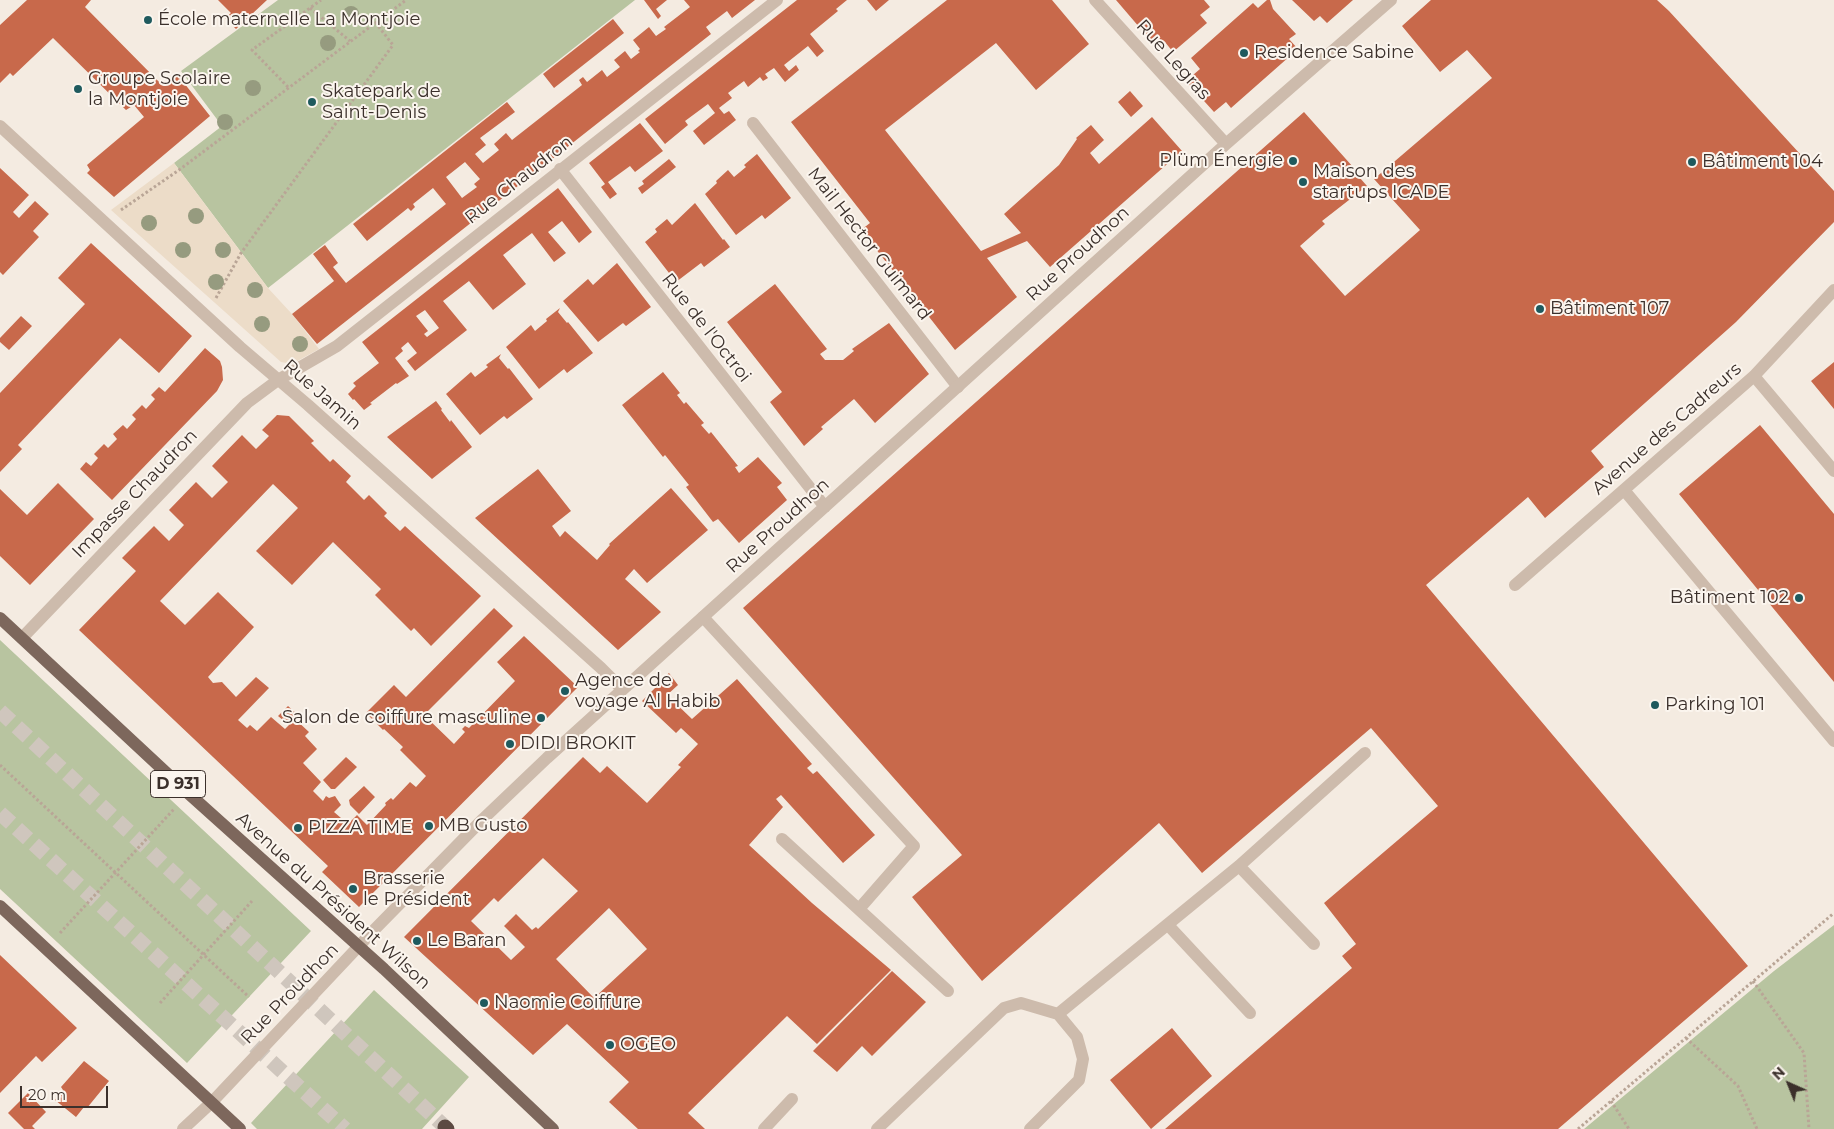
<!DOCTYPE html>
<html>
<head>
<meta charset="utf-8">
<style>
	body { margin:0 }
	#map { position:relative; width:1834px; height:1129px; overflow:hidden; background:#f4ebe1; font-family:Montserrat,sans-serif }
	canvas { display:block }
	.north { position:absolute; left:1764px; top:1059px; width:50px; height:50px; -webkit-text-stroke:4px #fbf5ee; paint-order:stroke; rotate:316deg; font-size:14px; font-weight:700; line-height:20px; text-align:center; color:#3b302b }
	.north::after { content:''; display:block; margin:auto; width:18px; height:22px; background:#3b302b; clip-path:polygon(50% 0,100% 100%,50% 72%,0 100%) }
	.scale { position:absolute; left:20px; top:1086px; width:88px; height:22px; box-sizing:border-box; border:2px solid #3b302b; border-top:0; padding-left:6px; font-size:15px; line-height:18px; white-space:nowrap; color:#3b302b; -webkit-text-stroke:4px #fbf5ee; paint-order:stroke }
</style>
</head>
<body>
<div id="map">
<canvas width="1834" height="1129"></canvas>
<div class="north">N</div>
<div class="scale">20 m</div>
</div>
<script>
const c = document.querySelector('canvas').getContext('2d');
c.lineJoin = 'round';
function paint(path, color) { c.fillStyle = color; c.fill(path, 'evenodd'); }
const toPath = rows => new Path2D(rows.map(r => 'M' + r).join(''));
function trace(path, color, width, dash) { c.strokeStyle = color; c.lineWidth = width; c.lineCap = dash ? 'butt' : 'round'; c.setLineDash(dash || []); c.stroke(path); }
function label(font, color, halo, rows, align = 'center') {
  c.font = font + ' Montserrat,sans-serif'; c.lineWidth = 4; c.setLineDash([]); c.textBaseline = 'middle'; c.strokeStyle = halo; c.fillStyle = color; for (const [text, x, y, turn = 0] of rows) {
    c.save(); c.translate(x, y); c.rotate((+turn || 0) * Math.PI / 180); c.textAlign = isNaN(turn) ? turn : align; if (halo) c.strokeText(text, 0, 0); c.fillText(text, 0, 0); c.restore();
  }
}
const green = toPath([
	[278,0,635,0,268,288,174,163,222,126,181,71],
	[0,640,311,931,187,1063,0,889],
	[1834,925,1834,1129,1584,1129,1774,971],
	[374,990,469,1077,422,1129,257,1129,251,1123]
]);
const plaza = toPath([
	[174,163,268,288,292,314,319,349,292,364,281,362,111,210]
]);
const building = toPath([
	[27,0,91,0,85,7,162,85,177,74,210,116,114,197,87,173,90,170,87,165,144,117,134,105,126,110,53,38,13,76,10,73,0,83,0,25],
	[218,0,267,0,236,29,225,18,231,13],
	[644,0,667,0,656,9,661,16,658,19],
	[684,0,755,0,732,18,727,11,706,27,711,34,317,344,292,314,334,281,313,254,325,245,338,263,333,267,346,283,446,204,433,188,413,204,415,207,411,211,408,208,367,241,353,224,507,102,515,112,480,138,486,145,475,154,483,163,499,150,494,144,506,133,512,140,582,85,579,80,583,77,587,82,602,70,607,77,620,67,614,60,625,51,631,59,640,52,638,51,640,49,633,40,649,27,656,36,666,29,664,27,690,7],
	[465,162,480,179,474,184,477,187,462,198,446,177],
	[797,0,847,0,836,9,838,11,810,34,824,51,817,57,808,46,784,65,789,71,796,65,799,70,785,82,774,68,765,74,768,78,763,81,760,77,748,87,744,81,728,93,732,98,719,108,724,114,729,111,736,120,704,145,693,131,715,113,708,104,685,121,688,125,665,144,645,119],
	[867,0,889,0,876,11],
	[947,0,1052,0,1089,44,1036,90,996,43,885,130,981,251,1021,233,1004,214,1059,165,1077,139,1076,138,1091,125,1104,140,1090,153,1099,164,1152,117,1182,151,1050,267,1027,241,987,258,1017,297,955,350,861,230,870,223,791,122],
	[1116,0,1204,0,1210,7,1200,15,1207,23,1173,52,1165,42,1158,49],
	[1267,0,1270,0,1273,9,1296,34,1289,39,1298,49,1231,108,1226,102,1214,112,1186,81,1200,69,1191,58,1253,3,1258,8],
	[1292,0,1353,0,1327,23,1320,16,1314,21],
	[1431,0,1657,0,1669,11,1834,191,1834,222,1736,322,1591,451,1604,467,1545,518,1528,497,1426,585,1748,966,1558,1129,1165,1129,1352,968,1342,956,1356,944,1324,903,1438,806,1371,728,1202,873,1159,823,982,981,912,897,962,855,743,608,1304,112,1361,176,1360,178,1367,186,1322,221,1325,224,1300,246,1345,296,1420,230,1374,179,1492,78,1467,50,1440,72,1402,26],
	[613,19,624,33,554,88,543,74],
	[1130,91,1143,106,1131,117,1118,102],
	[640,123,663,151,635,172,630,166,608,182,617,194,610,199,601,187,605,184,589,163],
	[757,154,791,198,765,219,762,215,736,235,705,194,717,183,716,181,728,170,734,177,746,167,744,165],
	[669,159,676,167,642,194,638,188,644,184,642,181],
	[0,168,29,195,13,212,19,218,35,201,49,214,33,231,39,237,3,275,0,272],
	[558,188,592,232,579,243,562,221,548,232,566,253,554,262,532,233,503,255,526,284,493,310,469,281,443,301,467,330,415,371,407,361,417,353,408,342,401,348,403,351,395,358,409,376,397,384,396,383,370,403,372,404,364,410,354,399,353,400,348,394,356,386,353,383,379,363,362,342],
	[425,310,439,328,427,337,424,334,428,331,416,316],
	[695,203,723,240,724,239,730,247,704,267,701,263,676,282,645,242,657,232,655,229,667,219,672,225],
	[91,243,192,336,159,373,120,338,18,445,22,449,0,472,0,393,85,304,58,278],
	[617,263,651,307,626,326,623,323,598,342,563,301,588,279,593,285],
	[775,284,827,349,820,354,825,360,843,360,854,351,852,349,889,323,929,374,875,423,854,399,821,427,823,429,804,446,770,402,782,392,727,322],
	[560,308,558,312,567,323,568,322,593,353,567,373,564,369,539,389,506,347,531,325,535,331,547,321,546,319],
	[21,316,32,326,9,350,0,342,0,338],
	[205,348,220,361,222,367,223,380,217,391,112,500,80,469,86,462,91,466,98,458,94,454,104,444,108,448,117,439,113,434,123,425,127,429,136,419,132,415,142,405,146,409,155,399,151,395,159,387,165,392],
	[501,354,499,358,508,369,509,368,533,399,507,419,504,416,480,435,446,394,471,372,475,377,488,367,486,365],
	[1834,362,1834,409,1811,381],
	[663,372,680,393,677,395,684,404,686,402,704,423,701,425,709,434,711,432,738,466,735,467,739,473,758,457,782,483,777,487,787,500,739,543,718,519,713,522,686,487,689,485,665,455,663,457,622,405],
	[436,401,442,409,441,410,450,422,451,420,472,447,432,479,387,437],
	[277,415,289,416,314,441,311,443,330,462,333,459,351,476,346,482,364,500,369,495,387,513,384,516,400,531,405,526,481,596,431,646,414,628,411,631,375,595,381,589,333,542,292,585,256,551,298,508,273,484,160,601,185,625,218,592,254,627,208,677,213,683,222,682,236,697,256,677,269,688,238,720,247,728,250,725,257,731,271,717,285,729,289,725,278,716,288,706,298,715,295,719,309,732,305,736,317,749,303,763,321,782,313,791,323,801,326,796,329,798,335,796,341,805,334,812,348,824,357,815,367,825,386,805,385,803,391,798,393,800,410,782,416,787,426,776,400,750,403,747,384,729,383,730,366,713,394,685,406,697,494,608,513,626,424,715,454,744,465,732,462,729,465,726,469,728,515,681,497,662,524,636,578,687,359,907,322,872,328,866,79,630,136,571,122,558,154,526,169,541,184,525,169,510,196,482,212,498,228,482,212,466,242,435,256,449,269,436,262,430],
	[1760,425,1834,514,1834,682,1679,494],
	[538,469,571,511,552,526,560,537,565,531,597,560,610,545,609,544,671,488,708,530,647,583,634,569,625,579,661,612,618,650,475,518],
	[58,483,94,519,30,585,0,556,0,489,27,515],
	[669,673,678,685,667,695,692,719,737,679,812,764,807,768,813,774,817,771,875,835,843,863,781,795,776,799,783,807,749,845,812,903,891,970,817,1044,787,1016,688,1113,705,1129,638,1129,609,1102,629,1082,567,1024,533,1055,404,937,583,757,600,773,607,766,647,803,681,767,678,765,698,744,681,728,676,733,642,701,657,686,656,684],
	[543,858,578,891,538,929,536,927,532,930,516,914,504,926,525,947,511,960,471,921,494,898,498,902],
	[609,908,647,949,594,998,556,959],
	[346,757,357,767,335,789,331,789,323,780],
	[364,786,375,797,359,814,350,805,349,800],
	[0,955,77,1028,42,1062,36,1056,0,1093],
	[892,971,926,1002,872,1056,862,1046,837,1072,813,1051],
	[1172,1028,1212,1076,1151,1129,1110,1080],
	[84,1061,109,1081,87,1108,84,1107,76,1117,55,1100,63,1090,61,1087],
	[28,1093,46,1112,32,1126,35,1129,24,1129,8,1113]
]);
const motorwayTunnel = toPath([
	[0,711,445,1127],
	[0,813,345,1129]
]);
const path = toPath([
	[310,8,350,41],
	[288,87,252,50,321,0],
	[121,210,179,170,406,0],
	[216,298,241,253,393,45,375,22],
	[0,765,249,997],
	[60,933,174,809],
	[1753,981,1804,1053,1809,1129],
	[160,1003,252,901],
	[1686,1038,1738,1086,1757,1129],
	[1611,1101,1629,1129],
	[1578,1129,1834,913]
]);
const service = toPath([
	[1754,376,1834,471],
	[1624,490,1834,741],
	[1515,585,1754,376,1834,290],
	[703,617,914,846,859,909],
	[782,839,948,991],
	[1239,866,1314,944],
	[1168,925,1250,1013],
	[1058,1014,1239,866,1365,753],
	[183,1129,212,1102],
	[764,1129,792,1099],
	[877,1129,1004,1008,1021,1003,1058,1014,1077,1037,1083,1059,1079,1080,1030,1129]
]);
const pedestrian = toPath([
	[753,123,958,387]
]);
const minor = toPath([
	[1095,0,1226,144],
	[0,126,240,347,308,405,601,668,622,689],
	[560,169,825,507],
	[22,638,247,403,278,380,337,346,777,0],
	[212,1102,374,930,483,819,547,758,1226,144,1391,0]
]);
const primary = toPath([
	[0,618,188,793,384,969,553,1129],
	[0,906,240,1129]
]);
const motorway = toPath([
	[445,1127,447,1129]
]);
const trees = [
	[351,14],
	[328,43],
	[253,88],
	[225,122],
	[196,216],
	[149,223],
	[183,250],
	[223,250],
	[216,282],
	[255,290],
	[262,324],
	[300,344]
];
const markers = [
	[148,20,5,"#1f5a5e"],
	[1244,53,5,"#1f5a5e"],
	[78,89,5,"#1f5a5e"],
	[312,102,5,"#1f5a5e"],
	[1293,161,5,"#1f5a5e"],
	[1692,162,5,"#1f5a5e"],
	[1303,182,5,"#1f5a5e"],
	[1540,309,5,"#1f5a5e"],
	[1799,598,5,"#1f5a5e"],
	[565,691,5,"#1f5a5e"],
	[1655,705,5,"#1f5a5e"],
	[541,718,5,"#1f5a5e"],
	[510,744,5,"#1f5a5e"],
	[429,826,5,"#1f5a5e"],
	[298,828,5,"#1f5a5e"],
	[353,889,5,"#1f5a5e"],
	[417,941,5,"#1f5a5e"],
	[484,1003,5,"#1f5a5e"],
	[610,1045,5,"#1f5a5e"]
];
const shields = [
	[178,784,55]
];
const shieldNames = [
	["D 931",178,784]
];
const poiNames = [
	["École maternelle La Montjoie",158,20],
	["Residence Sabine",1254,53],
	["Groupe Scolaire",88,79],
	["la Montjoie",88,100],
	["Skatepark de",322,92],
	["Saint-Denis",322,113],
	["Plüm Énergie",1283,161,"right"],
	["Bâtiment 104",1702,162],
	["Maison des",1313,172],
	["startups ICADE",1313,193],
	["Bâtiment 107",1550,309],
	["Bâtiment 102",1789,598,"right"],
	["Agence de",575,681],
	["voyage Al Habib",575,702],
	["Parking 101",1665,705],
	["Salon de coiffure masculine",531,718,"right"],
	["DIDI BROKIT",520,744],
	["MB Gusto",439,826],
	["PIZZA TIME",308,828],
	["Brasserie",363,879],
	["le Président",363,900],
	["Le Baran",427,941],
	["Naomie Coiffure",494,1003],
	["OGEO",620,1045]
];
const streetNames = [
	["Rue Legras",1173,60,48],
	["Rue Chaudron",519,180,-38],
	["Mail Hector Guimard",869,244,52],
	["Rue Proudhon",1078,254,-42],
	["Rue de l'Octroi",706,328,52],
	["Rue Jamin",322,395,41],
	["Avenue des Cadreurs",1667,429,-41],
	["Impasse Chaudron",135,494,-46],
	["Rue Proudhon",778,526,-42],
	["Avenue du Président Wilson",333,901,42],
	["Rue Proudhon",290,994,-46]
];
paint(green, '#b8c4a0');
paint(plaza, '#ecdcc8');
paint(building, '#c8694b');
trace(motorwayTunnel, '#cfc6bd', 15, [15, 8]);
trace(path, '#b9a596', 3, [2.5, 2.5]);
trace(service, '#cdbbac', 12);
trace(pedestrian, '#cdbbac', 12);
trace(minor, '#cdbbac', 12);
trace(primary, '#7d675c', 12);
trace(motorway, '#5c4a42', 15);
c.fillStyle = '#969b7f';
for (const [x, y] of trees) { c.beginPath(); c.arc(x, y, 8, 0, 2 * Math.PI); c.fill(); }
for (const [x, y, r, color] of markers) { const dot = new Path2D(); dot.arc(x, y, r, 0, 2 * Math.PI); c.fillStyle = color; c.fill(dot); trace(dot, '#fbf5ee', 2); }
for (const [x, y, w] of shields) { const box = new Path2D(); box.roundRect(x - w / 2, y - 13.5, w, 27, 4); c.fillStyle = '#fbf5ee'; c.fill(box); trace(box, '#3b302b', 1); }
label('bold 16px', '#3b302b', null, shieldNames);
label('18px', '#3b302b', '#fbf5ee', poiNames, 'left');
label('18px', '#3b302b', '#fbf5ee', streetNames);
</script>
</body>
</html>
